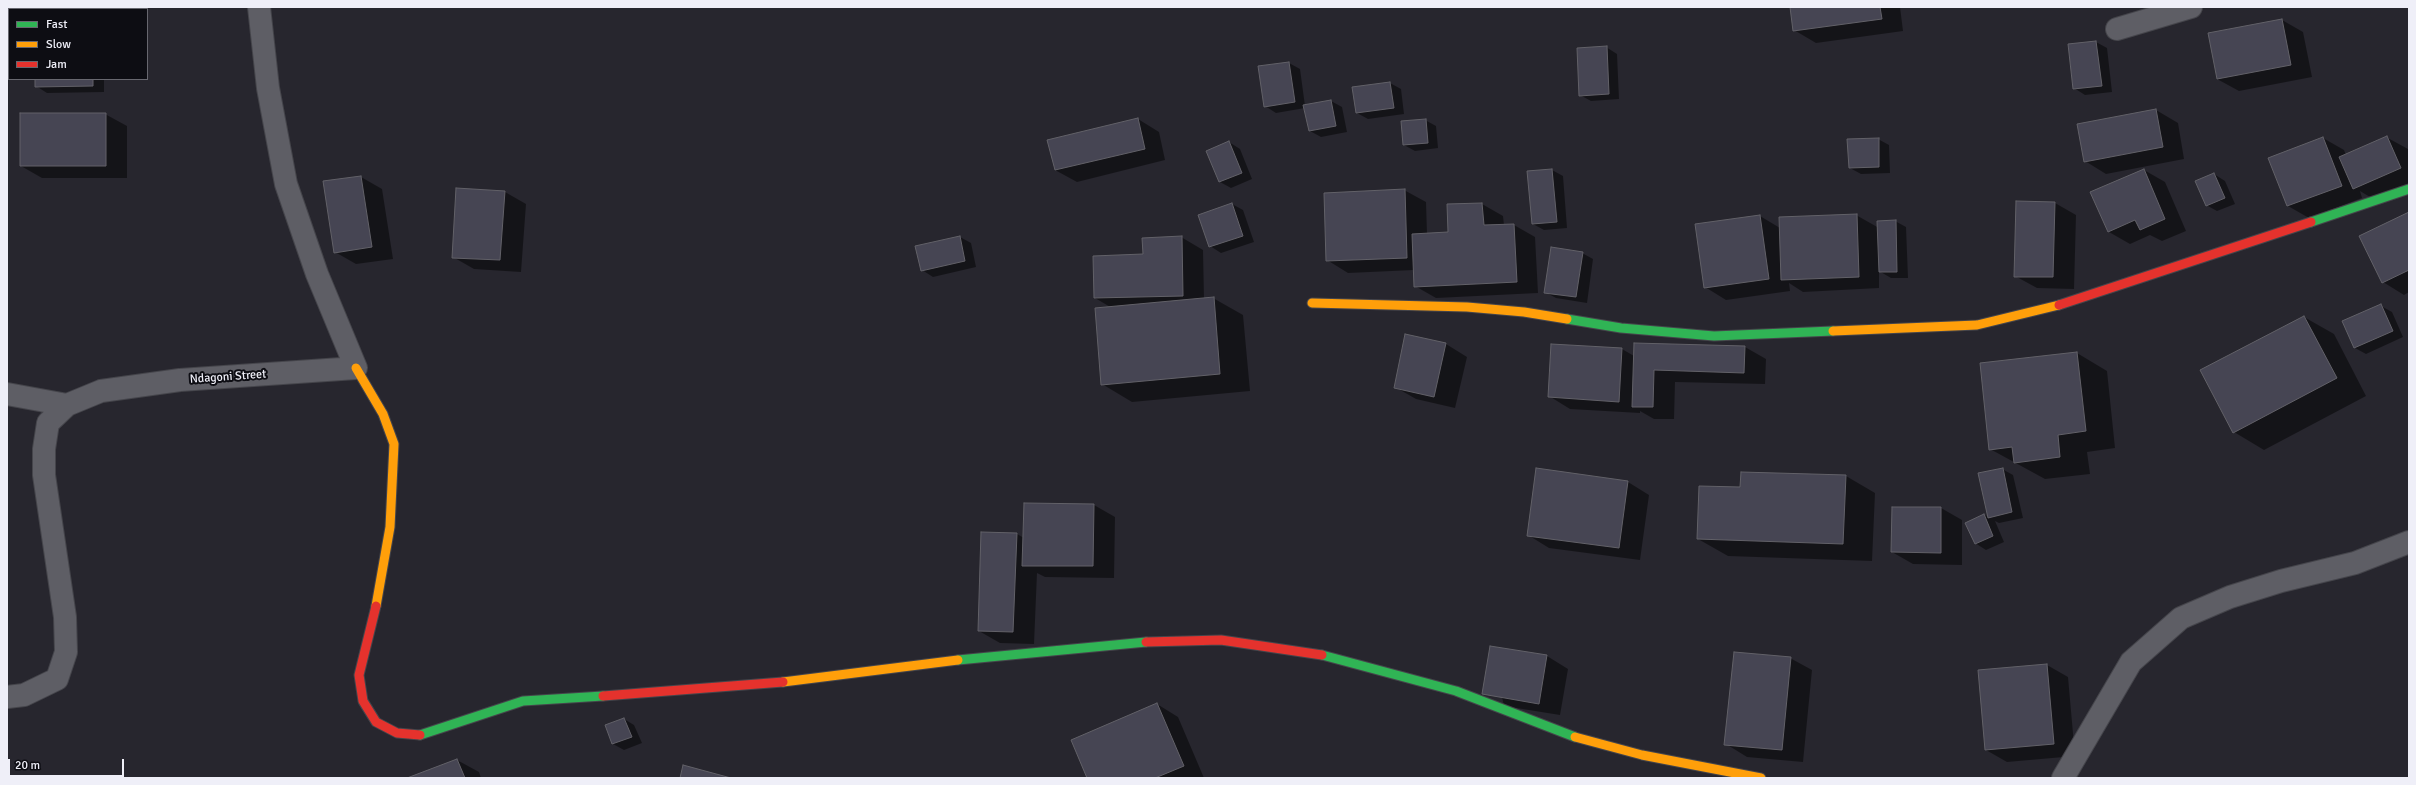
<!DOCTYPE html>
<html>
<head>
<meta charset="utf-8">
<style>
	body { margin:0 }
	#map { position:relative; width:2416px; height:785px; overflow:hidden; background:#27262e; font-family:Signika,sans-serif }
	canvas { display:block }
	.frame { position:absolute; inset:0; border:8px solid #efeff8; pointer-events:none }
	.legend { position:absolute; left:8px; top:8px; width:140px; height:72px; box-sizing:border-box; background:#0d0d13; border:1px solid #67676f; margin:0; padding:5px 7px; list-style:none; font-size:12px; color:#efeff8 }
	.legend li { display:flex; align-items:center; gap:8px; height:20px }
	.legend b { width:20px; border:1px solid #67676f }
	.scale { position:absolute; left:8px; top:759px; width:116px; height:18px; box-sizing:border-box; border:2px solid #efeff8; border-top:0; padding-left:5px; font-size:12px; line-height:14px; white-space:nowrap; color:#efeff8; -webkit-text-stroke:3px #0d0d13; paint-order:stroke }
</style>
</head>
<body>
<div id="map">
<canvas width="2416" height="785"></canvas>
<div class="frame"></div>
<ul class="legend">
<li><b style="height:5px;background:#30b455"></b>Fast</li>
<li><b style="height:5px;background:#ff9f0a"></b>Slow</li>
<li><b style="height:5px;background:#e5322d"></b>Jam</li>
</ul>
<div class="scale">20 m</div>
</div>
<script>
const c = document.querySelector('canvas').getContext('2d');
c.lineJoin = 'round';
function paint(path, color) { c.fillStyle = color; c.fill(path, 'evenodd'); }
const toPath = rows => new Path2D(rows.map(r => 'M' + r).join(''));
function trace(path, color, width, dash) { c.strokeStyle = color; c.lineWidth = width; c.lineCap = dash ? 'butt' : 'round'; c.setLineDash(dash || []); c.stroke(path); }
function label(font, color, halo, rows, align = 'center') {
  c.font = font + ' Signika,sans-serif'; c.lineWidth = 4; c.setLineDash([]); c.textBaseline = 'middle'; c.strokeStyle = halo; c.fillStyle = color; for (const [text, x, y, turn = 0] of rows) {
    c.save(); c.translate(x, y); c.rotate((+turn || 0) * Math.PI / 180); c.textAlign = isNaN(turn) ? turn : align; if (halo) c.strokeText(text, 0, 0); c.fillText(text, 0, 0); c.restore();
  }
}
const shadow = toPath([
	[1791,7,1900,7,1903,31,1816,43,1794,30],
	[2282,20,2303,32,2312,77,2239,91,2217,79],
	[2096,42,2107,48,2112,92,2085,95,2074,88,2069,45],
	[1606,47,1617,54,1619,99,1591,101,1580,95],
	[1289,63,1300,69,1305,106,1331,101,1342,107,1347,132,1321,137,1310,131,1305,108,1276,113,1265,106],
	[36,79,104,79,104,92,47,93,36,86],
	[1390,83,1401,89,1404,114,1368,119,1357,113],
	[2156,110,2178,123,2184,159,2106,174,2085,161,2078,125],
	[105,114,127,126,127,178,42,178,21,166],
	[1138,119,1159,132,1165,160,1077,182,1055,170],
	[1425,120,1436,126,1438,148,1415,151,1404,145],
	[2386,137,2408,149,2409,185,2375,200,2360,191,2362,198,2309,218,2288,206,2270,158,2323,138,2344,150,2346,155],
	[1878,139,1889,145,1890,173,1861,174,1850,168],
	[1229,142,1240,149,1252,179,1231,188,1220,182],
	[1552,170,1563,176,1567,228,1544,230,1533,224],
	[2144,170,2165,182,2186,231,2162,241,2150,235,2130,244,2109,232],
	[2214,174,2225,181,2235,204,2217,211,2206,205],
	[361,177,382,189,393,259,356,264,335,252,324,182],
	[1404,190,1426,202,1427,234,1449,233,1448,205,1482,204,1503,216,1504,225,1514,225,1535,237,1538,293,1436,298,1415,286,1414,270,1348,273,1327,260],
	[505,192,526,204,521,272,474,269,453,257],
	[2055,203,2076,215,2074,289,2037,288,2015,276],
	[1232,204,1243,210,1254,242,1221,253,1210,246],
	[2409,213,2409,292,2404,295,2383,282],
	[1856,215,1879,228,1895,221,1906,227,1908,278,1891,278,1879,271,1879,288,1803,292,1789,283,1790,291,1726,300,1705,287,1760,216,1780,228],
	[960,237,971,243,976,267,933,277,922,270],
	[1181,237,1203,250,1204,299,1213,298,1243,315,1250,391,1132,402,1102,384,1112,308,1095,298,1144,255],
	[1582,253,1593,259,1587,303,1556,298,1545,292],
	[2381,306,2392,312,2403,337,2366,354,2355,348,2344,322],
	[2304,317,2334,334,2366,396,2264,450,2234,432],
	[1446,344,1467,357,1455,408,1416,399,1395,387],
	[1552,345,1622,349,1634,356,1745,347,1766,359,1765,384,1675,382,1674,419,1654,419,1640,411,1640,413,1570,409,1549,396],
	[2077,353,2107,371,2115,448,2087,452,2090,474,2045,479,1990,449],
	[1537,469,1628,482,1649,495,1640,560,1549,548,1528,535],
	[2002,469,2013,475,2023,518,1999,523,1995,521,2004,542,1986,550,1975,543,1984,515,1989,517],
	[1846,476,1875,493,1872,561,1728,556,1698,539],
	[1094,505,1115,517,1114,578,1045,577,1037,573,1034,644,1000,643,979,631,982,533,1017,534,1024,538],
	[1941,508,1962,520,1962,565,1913,564,1892,552],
	[1491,647,1547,656,1568,669,1560,715,1504,706],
	[1790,658,1812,670,1803,762,1747,757,1726,744],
	[2047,665,2068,677,2075,756,2007,762,1986,750,1979,671],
	[1157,704,1178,717,1204,778,1088,778],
	[624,719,634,725,642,743,624,750,613,744,606,726],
	[457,760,479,772,481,778,410,778]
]);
const building = toPath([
	[1790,7,1880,7,1882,19,1793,31,1790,7],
	[2282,19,2291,65,2217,79,2208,33,2282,19],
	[2096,41,2102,86,2073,89,2068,44,2096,41],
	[1607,46,1609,94,1579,96,1577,48,1607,46],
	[1289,62,1295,102,1264,107,1258,66,1289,62],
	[35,79,93,79,93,86,35,87,35,79],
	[1390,82,1394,108,1356,113,1352,87,1390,82],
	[1331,100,1336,126,1309,131,1303,105,1331,100],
	[2156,109,2163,147,2084,162,2077,124,2156,109],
	[20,113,106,113,106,166,20,166,20,113],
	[1138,118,1145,149,1055,170,1047,140,1138,118],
	[1426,119,1428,143,1403,145,1401,121,1426,119],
	[2387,136,2401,168,2353,189,2339,157,2387,136],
	[2323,137,2342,186,2287,206,2268,158,2323,137],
	[1879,138,1879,167,1849,168,1847,139,1879,138],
	[1229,141,1242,173,1219,182,1206,151,1229,141],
	[1552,169,1557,222,1532,224,1527,171,1552,169],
	[2144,169,2165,219,2140,230,2135,220,2108,232,2090,192,2144,169],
	[2214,173,2225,198,2206,206,2195,181,2214,173],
	[361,176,372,247,334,253,323,181,361,176],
	[456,188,505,191,500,260,452,258,456,188],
	[1405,189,1407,258,1326,261,1324,193,1405,189],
	[2016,201,2055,202,2053,277,2014,277,2016,201],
	[1232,203,1243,236,1209,247,1198,215,1232,203],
	[1482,203,1484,225,1514,224,1517,282,1414,287,1412,234,1448,232,1447,204,1482,203],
	[2409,212,2409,270,2382,283,2359,236,2409,212],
	[1857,214,1859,277,1781,280,1779,217,1857,214],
	[1760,215,1769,279,1704,288,1695,224,1760,215],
	[1896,220,1897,272,1879,272,1877,221,1896,220],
	[960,236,965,261,921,271,915,246,960,236],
	[1182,236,1183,296,1094,298,1093,256,1143,254,1142,238,1182,236],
	[1551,247,1583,252,1576,297,1544,293,1551,247],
	[1214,297,1220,374,1101,385,1095,308,1214,297],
	[2381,304,2393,331,2354,348,2342,321,2381,304],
	[2304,316,2337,378,2233,433,2200,370,2304,316],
	[1405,334,1446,343,1434,397,1394,388,1405,334],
	[1634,343,1745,346,1744,373,1654,370,1653,407,1632,407,1634,343],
	[1551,344,1622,348,1619,402,1548,397,1551,344],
	[2077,352,2086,431,2058,435,2060,457,2014,463,2012,447,1989,450,1980,363,2077,352],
	[1536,468,1628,481,1619,548,1527,536,1536,468],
	[2003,468,2012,512,1988,518,1978,473,2003,468],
	[1741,472,1846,475,1843,544,1697,539,1699,486,1740,487,1741,472],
	[1024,503,1094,504,1093,566,1022,566,1024,503],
	[1892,507,1941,507,1941,553,1891,552,1892,507],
	[1984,514,1993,536,1975,544,1965,523,1984,514],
	[981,532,1017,533,1013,632,978,631,981,532],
	[1490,646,1547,655,1539,704,1482,694,1490,646],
	[1734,652,1791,657,1782,750,1724,745,1734,652],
	[2047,664,2054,744,1985,750,1978,670,2047,664],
	[1157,703,1184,766,1155,778,1087,778,1071,740,1157,703],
	[624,718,632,737,612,744,605,725,624,718],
	[457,759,465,778,407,778,457,759],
	[683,765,731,778,680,778,683,765]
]);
const street = toPath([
	[2117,29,2191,7],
	[7,394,67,405],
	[7,697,24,695,57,679,66,652,65,617,44,475,44,449,48,423,67,405,101,391,180,380,356,368,317,274,286,184,268,88,259,7],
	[2063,778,2131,662,2181,618,2230,597,2281,581,2355,563,2409,542]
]);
const fast = toPath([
	[2311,222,2409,189],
	[1567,319,1621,328,1714,336,1833,331],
	[1322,655,1456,691,1575,737],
	[958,660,1146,642],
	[420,735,523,701,603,696]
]);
const slow = toPath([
	[1312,303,1467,307,1524,312,1567,319],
	[1833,331,1977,325,2059,305],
	[356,368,383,414,394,444,390,527,376,606],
	[783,682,958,660],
	[1575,737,1642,755,1761,778]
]);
const jam = toPath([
	[2059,305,2311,222],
	[376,606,359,675,363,701,376,722,397,733,420,735],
	[1146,642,1221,640,1322,655],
	[603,696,783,682]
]);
const streetNames = [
	["Ndagoni Street",228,377,-4]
];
paint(shadow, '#0007');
paint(building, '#464553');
trace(building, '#626168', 1);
trace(street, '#45454b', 24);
trace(fast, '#45454b', 11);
trace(slow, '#45454b', 11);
trace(jam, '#45454b', 11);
trace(street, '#5e5e65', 22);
trace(fast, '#30b455', 9);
trace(slow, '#ff9f0a', 9);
trace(jam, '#e5322d', 9);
label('12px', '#efeff8', '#0d0d13', streetNames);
</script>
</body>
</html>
